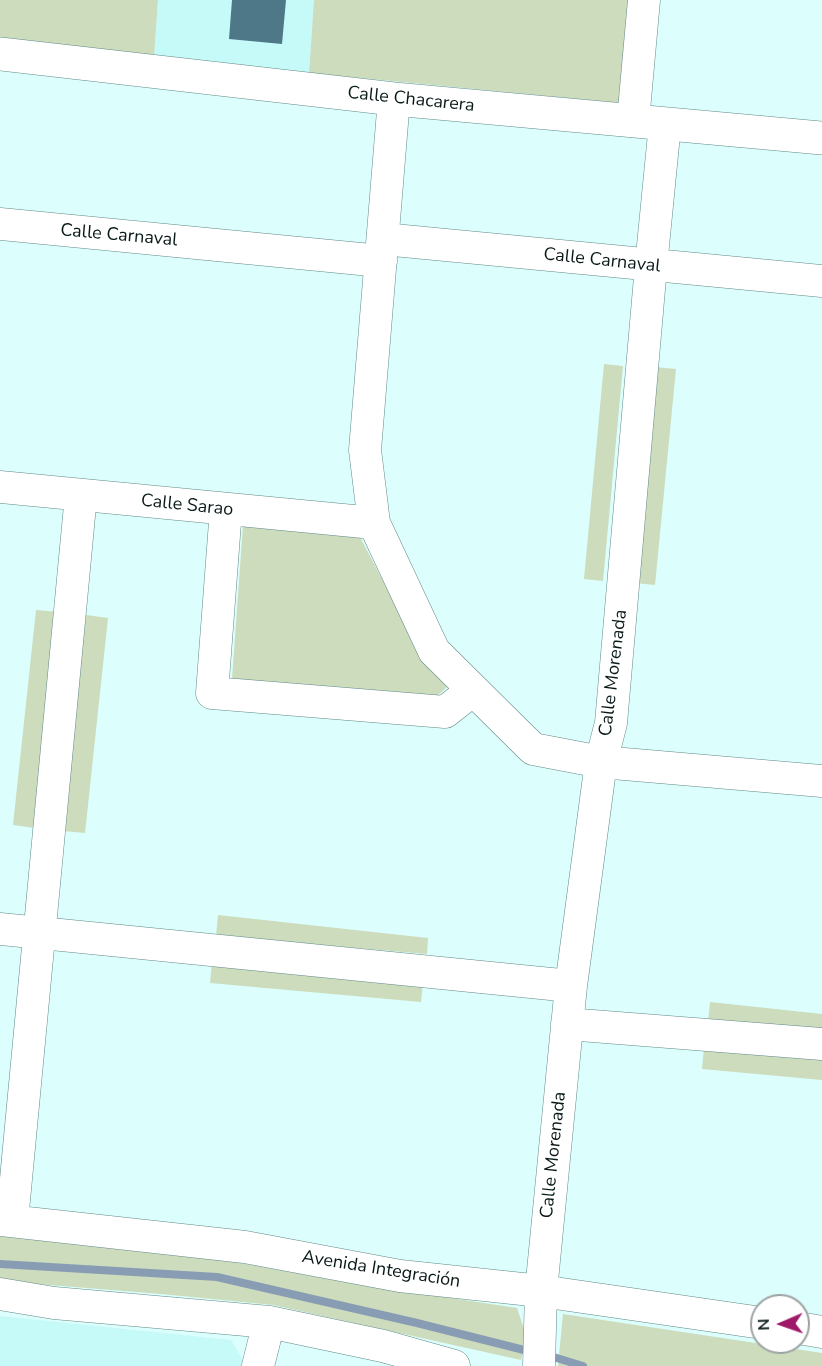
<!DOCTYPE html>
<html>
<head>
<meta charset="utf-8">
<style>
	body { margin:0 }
	#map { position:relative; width:822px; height:1366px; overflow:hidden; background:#dcfefc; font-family:"Nunito Sans",sans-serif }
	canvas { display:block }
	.north { position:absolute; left:750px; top:1294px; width:60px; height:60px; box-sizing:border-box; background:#fff; border:2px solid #9da3a3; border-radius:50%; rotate:268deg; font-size:16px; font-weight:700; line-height:24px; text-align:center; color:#091918 }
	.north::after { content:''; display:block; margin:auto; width:21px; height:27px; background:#9f1969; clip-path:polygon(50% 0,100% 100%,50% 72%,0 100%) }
</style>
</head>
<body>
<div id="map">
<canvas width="822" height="1366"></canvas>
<div class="north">N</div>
</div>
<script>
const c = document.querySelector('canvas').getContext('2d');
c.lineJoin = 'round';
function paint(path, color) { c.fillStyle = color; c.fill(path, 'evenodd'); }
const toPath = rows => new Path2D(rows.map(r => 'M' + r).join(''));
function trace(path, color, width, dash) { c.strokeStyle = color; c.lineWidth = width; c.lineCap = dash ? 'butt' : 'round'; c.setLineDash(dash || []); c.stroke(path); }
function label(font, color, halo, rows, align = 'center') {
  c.font = font + ' "Nunito Sans",sans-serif'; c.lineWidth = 4.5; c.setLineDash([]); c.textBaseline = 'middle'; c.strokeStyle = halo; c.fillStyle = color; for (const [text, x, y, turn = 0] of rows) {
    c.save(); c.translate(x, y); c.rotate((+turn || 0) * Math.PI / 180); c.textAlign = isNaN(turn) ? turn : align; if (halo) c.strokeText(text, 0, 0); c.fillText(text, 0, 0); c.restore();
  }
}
const built = toPath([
	[158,0,314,0,309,73,154,57],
	[0,1316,231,1340,244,1362,243,1366,0,1366]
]);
const green = toPath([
	[0,0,158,0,154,57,0,41],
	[314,0,629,0,620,103,309,73],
	[604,364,623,366,603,581,584,579],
	[655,367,676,369,655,585,635,583],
	[243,525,360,537,426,664,447,687,435,698,232,679],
	[36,610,58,612,35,828,13,825],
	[86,615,108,618,85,833,63,831],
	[218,915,428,938,427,954,216,936],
	[212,962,423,981,421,1002,210,983],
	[710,1002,822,1014,822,1032,708,1022],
	[704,1048,822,1059,822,1080,702,1069],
	[0,1236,224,1260,345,1282,517,1308,526,1335,521,1360,273,1305,161,1294,0,1281],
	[563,1314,822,1353,822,1366,558,1366]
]);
const stream = toPath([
	[0,1264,217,1277,417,1323,532,1352],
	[547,1355,583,1366]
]);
const building = toPath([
	[232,0,286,0,282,44,229,39]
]);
const minor = toPath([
	[394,99,365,450,374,523,434,651,533,749,601,762,822,781],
	[633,121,644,0],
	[0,224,381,261],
	[383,239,822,281],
	[0,487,374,523],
	[226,509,212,693,445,712,473,690],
	[0,929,571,986],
	[567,1024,822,1044],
	[0,1220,245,1247,400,1276,541,1291,762,1323],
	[12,1221,81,495],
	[0,1294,54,1303,269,1322,383,1346,454,1366],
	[798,1328,822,1332],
	[258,1366,269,1322],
	[539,1366,541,1291,571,986,601,762,611,723,651,266,665,124]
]);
const major = toPath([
	[0,54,394,99,822,138]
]);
const streetNames = [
	["Calle Chacarera",411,100,6],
	["Calle Carnaval",119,236,5],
	["Calle Carnaval",602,261,6],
	["Calle Sarao",187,506,6],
	["Calle Morenada",614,673,-83],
	["Calle Morenada",554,1155,-84],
	["Avenida Integración",381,1270,9]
];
paint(built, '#c6faf8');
paint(green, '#ccdcbd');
trace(stream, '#889db4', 8);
paint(building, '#4e7787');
trace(minor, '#618987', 33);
trace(major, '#618987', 34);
trace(minor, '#fff', 32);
trace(major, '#fff', 33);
label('18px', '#091918', '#fff', streetNames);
</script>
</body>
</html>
